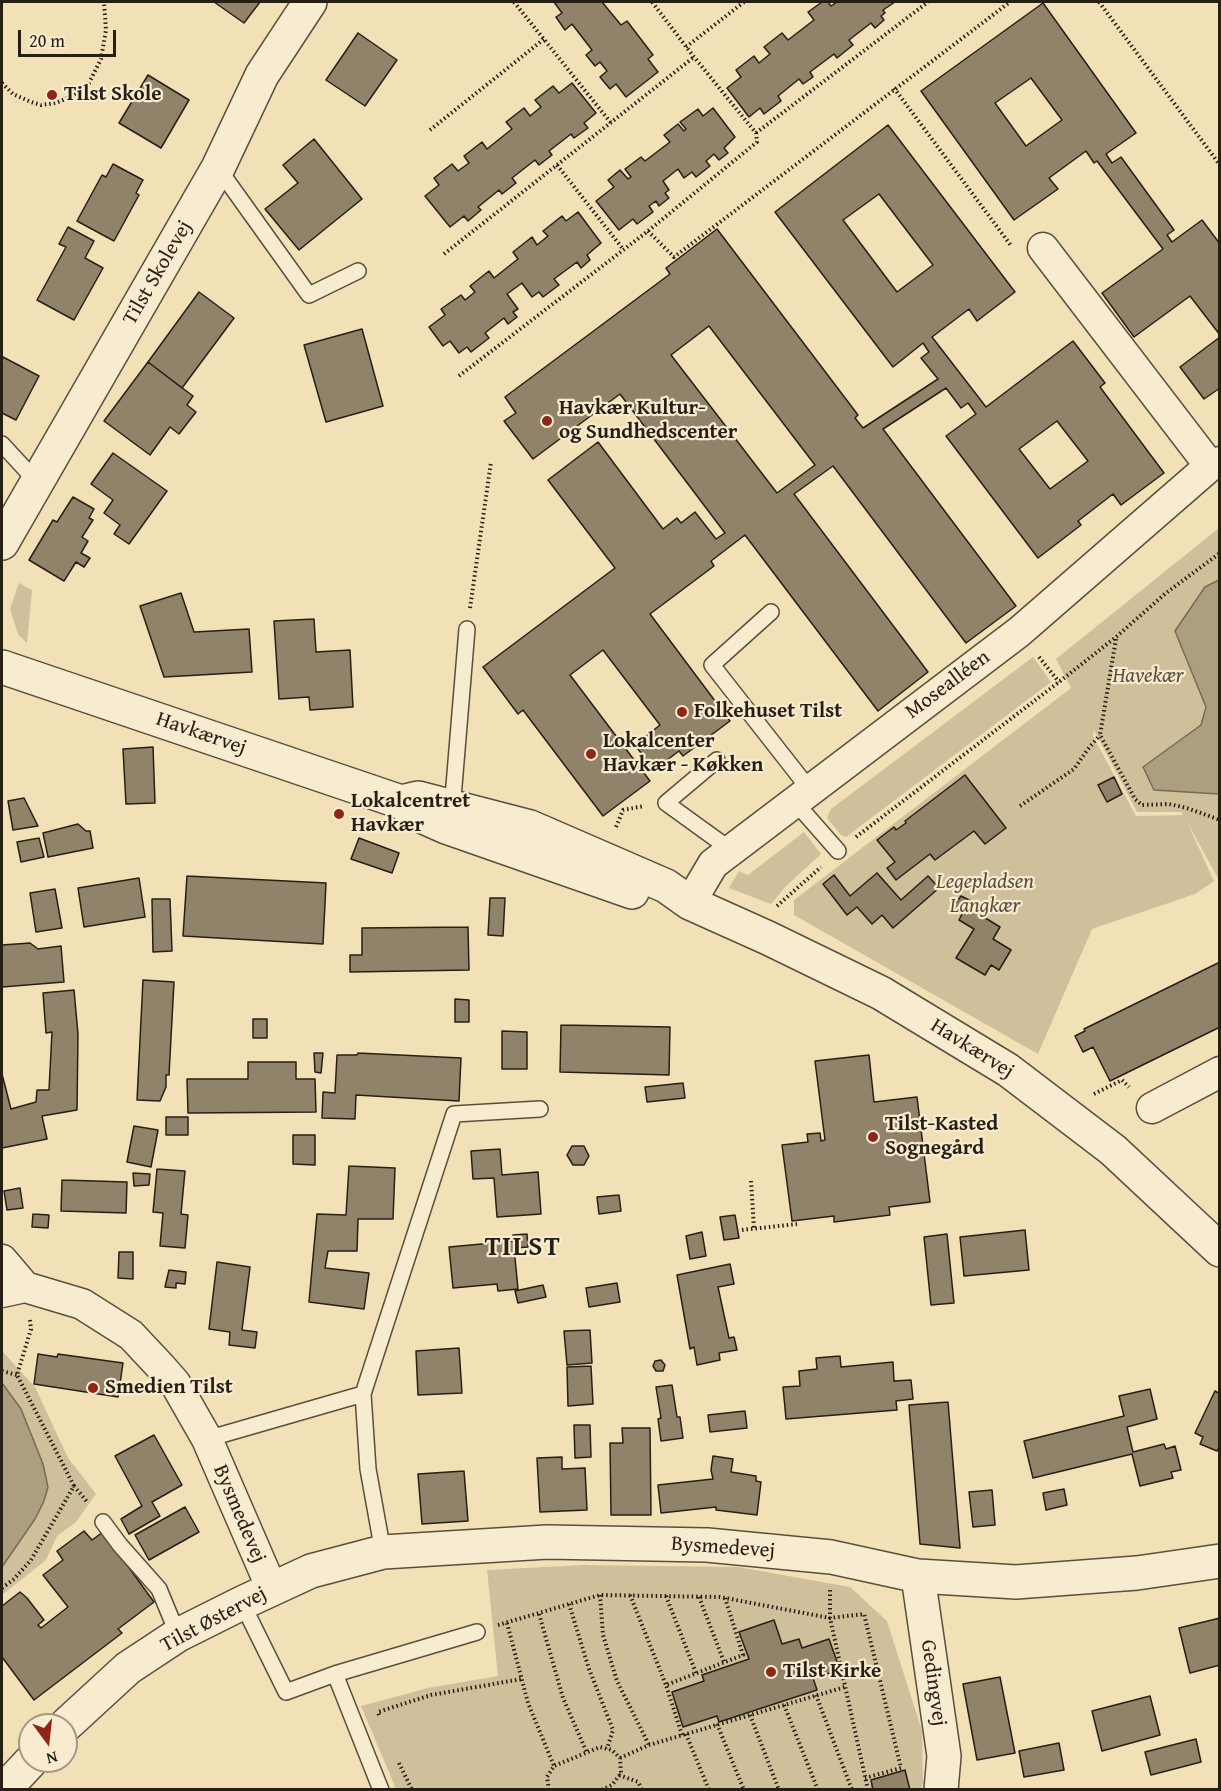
<!DOCTYPE html>
<html>
<head>
<meta charset="utf-8">
<style>
	body { margin:0 }
	#map { position:relative; width:1221px; height:1791px; overflow:hidden; background:#f2e0b7; font-family:"Gentium Book Plus",serif }
	canvas { display:block }
	.frame { position:absolute; inset:0; border:3px solid #281f14; pointer-events:none }
	.north { position:absolute; left:18px; top:1713px; width:60px; height:60px; box-sizing:border-box; background:#f7ebd0; border:2px solid #a49985; border-radius:50%; rotate:165deg; font-size:16px; font-weight:700; line-height:24px; text-align:center; color:#281f14 }
	.north::after { content:''; display:block; margin:auto; width:21px; height:27px; background:#8f2418; clip-path:polygon(50% 0,100% 100%,50% 72%,0 100%) }
	.scale { position:absolute; left:18px; top:30px; width:98px; height:27px; box-sizing:border-box; border:3px solid #281f14; border-top:0; padding-left:8px; font-size:18px; line-height:21px; white-space:nowrap; color:#281f14; -webkit-text-stroke:4px #f7ebd0; paint-order:stroke }
</style>
</head>
<body>
<div id="map">
<canvas width="1221" height="1791"></canvas>
<div class="frame"></div>
<div class="north">N</div>
<div class="scale">20 m</div>
</div>
<script>
const c = document.querySelector('canvas').getContext('2d');
c.lineJoin = 'round';
function paint(path, color) { c.fillStyle = color; c.fill(path, 'evenodd'); }
const toPath = rows => new Path2D(rows.map(r => 'M' + r).join(''));
function trace(path, color, width, dash) { c.strokeStyle = color; c.lineWidth = width; c.lineCap = dash ? 'butt' : 'round'; c.setLineDash(dash || []); c.stroke(path); }
function label(font, color, halo, rows, align = 'center') {
  c.font = font + ' "Gentium Book Plus",serif'; c.lineWidth = 4.5; c.setLineDash([]); c.textBaseline = 'middle'; c.strokeStyle = halo; c.fillStyle = color; for (const [text, x, y, turn = 0] of rows) {
    c.save(); c.translate(x, y); c.rotate((+turn || 0) * Math.PI / 180); c.textAlign = isNaN(turn) ? turn : align; if (halo) c.strokeText(text, 0, 0); c.fillText(text, 0, 0); c.restore();
  }
}
const green = toPath([
	[1219,528,1219,880,1187,822,1214,881,1195,894,1092,929,1038,1054,794,915,794,900,1071,688,1056,659],
	[1094,730,1137,812,1181,812,1183,815,1136,816,1093,736],
	[19,583,32,590,27,643,18,634,10,609],
	[1033,657,1051,682,846,837,841,835,827,818,831,809],
	[804,832,821,854,786,886,771,904,729,888,739,871,748,875],
	[2,1351,35,1387,68,1458,96,1494,76,1522,57,1536,46,1560,2,1595],
	[583,1565,738,1567,850,1587,887,1621,922,1731,923,1784,920,1790,396,1789,361,1706,428,1688,498,1676,487,1570]
]);
const water = toPath([
	[1219,580,1219,794,1154,790,1143,767,1201,725,1206,707,1175,631,1205,587,1219,580],
	[2,1383,21,1409,43,1464,48,1487,44,1501,35,1519,2,1567,2,1383]
]);
const building = toPath([
	[214,2,260,2,244,23,214,2],
	[554,2,602,2,621,25,627,21,653,55,648,59,658,72,626,97,616,84,610,89,600,77,607,71,600,62,595,66,586,55,592,50,572,24,565,30,556,17,562,13,554,2],
	[822,2,828,2,831,6,837,2,895,2,883,10,885,13,881,16,884,20,875,28,871,23,849,40,853,45,837,58,834,54,810,72,813,77,803,84,799,79,778,96,781,101,764,114,760,108,749,117,727,88,741,77,736,70,754,56,759,63,770,54,764,47,782,33,788,40,814,20,808,12,822,2],
	[1043,3,1136,133,1106,154,1112,163,1121,157,1174,230,1167,235,1172,242,1202,220,1220,244,1220,335,1190,296,1134,337,1102,293,1163,249,1097,161,1094,163,1086,151,1049,178,1058,189,1014,220,921,91,1043,3],
	[1031,78,1062,120,1026,146,995,103,1031,78],
	[358,33,397,60,365,106,326,80,358,33],
	[148,75,189,100,161,148,119,123,148,75],
	[572,83,596,113,584,123,588,128,574,138,571,134,549,151,552,155,539,165,535,160,512,178,516,183,502,194,499,190,478,207,481,210,468,221,464,216,450,227,425,196,439,185,434,178,452,164,458,171,469,163,464,156,482,142,487,149,512,129,506,122,524,108,530,116,541,107,535,100,553,86,559,93,572,83],
	[713,108,735,137,724,148,728,153,719,160,714,154,706,161,710,166,696,177,692,172,684,178,678,169,663,181,669,190,665,193,669,198,659,206,656,201,649,206,653,212,637,224,633,219,619,230,596,201,614,187,608,180,620,170,628,179,631,177,625,169,641,157,645,161,670,142,664,135,678,124,684,131,686,129,680,122,698,109,703,116,713,108],
	[888,125,1015,292,977,321,969,309,932,337,986,407,1073,341,1105,383,1100,387,1164,473,1121,505,1113,494,1078,521,1081,525,1038,558,946,436,976,414,968,403,961,408,946,388,883,429,1016,606,966,643,833,466,794,494,928,672,878,711,745,535,711,561,714,566,650,614,730,721,683,756,679,751,654,770,635,745,660,725,603,650,570,675,650,781,603,816,523,710,518,714,483,667,615,568,548,480,598,442,663,529,677,518,681,523,695,512,716,539,725,533,620,394,533,459,504,421,516,413,505,397,670,274,666,268,717,229,858,415,855,418,863,428,938,379,921,358,929,352,923,343,893,367,775,212,888,125],
	[879,194,933,265,897,292,843,220,879,194],
	[709,326,815,465,777,493,671,355,709,326],
	[1057,421,1088,461,1050,489,1019,449,1057,421],
	[314,139,362,199,299,250,265,209,298,183,283,165,314,139],
	[113,164,143,180,136,193,139,195,114,241,77,221,102,175,106,177,113,164],
	[578,212,601,243,587,255,590,260,581,268,577,262,554,279,559,285,543,297,539,292,532,297,522,283,507,294,518,309,513,312,517,317,508,324,504,318,485,333,489,338,471,352,467,347,459,353,450,341,443,346,429,327,445,315,441,309,461,295,465,300,475,292,470,286,489,271,494,278,518,259,513,252,532,237,537,245,548,236,543,231,562,216,566,221,578,212],
	[68,227,94,241,85,258,103,268,74,320,37,300,66,247,59,244,68,227],
	[199,292,234,318,182,388,148,362,199,292],
	[362,329,383,406,326,422,304,345,362,329],
	[1220,337,1220,388,1204,399,1180,367,1220,337],
	[3,357,39,376,16,420,2,413,2,361,3,357],
	[148,362,193,396,187,405,196,412,179,434,170,427,150,455,104,421,148,362],
	[113,453,167,491,129,544,114,534,120,525,104,513,113,500,91,484,113,453],
	[73,497,94,509,89,518,93,520,82,537,88,541,81,553,90,558,84,567,76,562,64,581,29,560,53,520,57,522,73,497],
	[181,593,194,632,249,629,252,672,164,677,140,606,181,593],
	[314,619,316,652,350,650,353,707,310,710,309,697,279,699,274,621,314,619],
	[153,747,155,803,126,804,123,749,153,747],
	[965,775,1006,828,985,844,974,831,935,860,930,854,896,880,887,868,895,862,877,840,894,827,896,830,906,823,905,821,965,775],
	[1114,777,1122,794,1107,802,1098,785,1114,777],
	[24,798,38,826,13,830,8,801,24,798],
	[78,824,86,831,90,831,93,848,48,857,43,833,78,824],
	[39,838,44,857,21,862,17,842,39,838],
	[359,838,399,853,392,873,351,859,359,838],
	[877,873,901,900,928,876,939,888,893,928,882,915,872,924,857,907,847,915,823,884,834,875,850,896,877,873],
	[187,876,326,883,323,944,183,936,187,876],
	[139,878,145,917,84,927,78,888,139,878],
	[55,889,62,928,36,932,30,893,55,889],
	[961,896,973,902,969,908,1000,927,993,939,1011,950,999,970,991,965,985,975,956,958,974,929,959,920,963,912,953,907,961,896],
	[490,898,505,898,503,936,488,935,490,898],
	[152,899,170,899,172,951,153,952,152,899],
	[468,927,469,970,350,972,350,955,362,955,362,928,468,927],
	[30,943,38,949,61,946,64,982,2,987,2,945,30,943],
	[1220,962,1220,1027,1110,1081,1093,1047,1083,1052,1075,1036,1085,1031,1084,1029,1220,962],
	[143,980,174,982,169,1075,166,1075,166,1087,160,1101,137,1100,143,980],
	[74,990,78,1034,77,1110,42,1116,47,1139,2,1148,2,1074,11,1109,36,1102,37,1090,49,1090,52,1032,46,1033,43,993,74,990],
	[455,999,469,1000,469,1022,455,1022,455,999],
	[253,1019,267,1019,267,1038,253,1038,253,1019],
	[561,1025,670,1027,669,1075,560,1072,561,1025],
	[502,1031,527,1032,527,1069,502,1069,502,1031],
	[314,1053,323,1053,321,1073,315,1072,314,1053],
	[358,1053,461,1058,459,1101,356,1095,355,1119,322,1118,323,1092,335,1093,337,1055,357,1055,358,1053],
	[869,1055,874,1102,917,1097,930,1202,889,1207,890,1215,834,1222,834,1216,792,1221,782,1145,808,1142,807,1134,820,1133,821,1141,825,1140,815,1061,869,1055],
	[248,1062,296,1062,296,1079,315,1079,316,1112,188,1113,187,1079,248,1079,248,1062],
	[683,1083,685,1098,647,1102,645,1087,683,1083],
	[166,1117,188,1117,188,1135,166,1135,166,1117],
	[134,1126,158,1130,151,1167,127,1162,134,1126],
	[293,1135,315,1135,315,1165,293,1164,293,1135],
	[572,1146,584,1146,589,1156,584,1165,573,1165,567,1155,572,1146],
	[500,1149,502,1175,538,1172,541,1214,497,1217,494,1178,473,1179,471,1151,500,1149],
	[349,1166,395,1168,393,1219,358,1219,357,1251,328,1251,325,1268,369,1273,364,1309,309,1302,317,1214,346,1215,349,1166],
	[157,1169,185,1171,181,1214,188,1215,185,1248,160,1246,163,1213,153,1212,157,1169],
	[133,1173,150,1174,149,1185,134,1186,133,1173],
	[62,1180,127,1182,126,1213,61,1211,62,1180],
	[20,1188,23,1208,7,1210,4,1191,20,1188],
	[619,1195,621,1211,599,1214,597,1197,619,1195],
	[33,1214,49,1215,48,1228,32,1227,33,1214],
	[735,1215,739,1238,724,1240,720,1217,735,1215],
	[1025,1230,1029,1270,964,1276,960,1237,1025,1230],
	[702,1232,706,1256,690,1259,686,1236,702,1232],
	[527,1234,528,1247,514,1248,518,1289,498,1291,497,1284,453,1288,449,1247,514,1241,513,1235,527,1234],
	[947,1234,954,1303,931,1305,924,1237,947,1234],
	[119,1252,133,1252,133,1279,118,1278,119,1252],
	[217,1262,250,1267,242,1330,257,1332,255,1348,229,1345,230,1332,209,1329,217,1262],
	[730,1264,734,1284,718,1287,729,1338,734,1337,737,1350,719,1353,720,1360,697,1365,694,1347,690,1349,677,1275,730,1264],
	[169,1270,186,1272,185,1284,176,1283,176,1288,165,1287,169,1270],
	[617,1283,620,1302,589,1307,586,1288,617,1283],
	[543,1285,546,1297,518,1303,515,1291,543,1285],
	[590,1330,592,1363,567,1365,564,1331,590,1330],
	[459,1348,462,1393,418,1395,416,1351,459,1348],
	[38,1354,57,1357,58,1354,123,1363,118,1397,34,1384,38,1354],
	[840,1356,841,1367,893,1362,894,1381,911,1380,913,1399,896,1401,897,1410,786,1419,783,1387,800,1386,799,1371,817,1369,816,1358,840,1356],
	[661,1360,665,1365,663,1371,656,1371,653,1366,655,1361,661,1360],
	[591,1366,593,1404,568,1406,567,1367,591,1366],
	[672,1385,677,1417,680,1417,683,1438,661,1441,658,1419,661,1418,656,1387,672,1385],
	[1150,1389,1157,1419,1127,1427,1133,1452,1164,1444,1166,1449,1175,1446,1181,1470,1171,1472,1173,1478,1140,1486,1132,1454,1033,1478,1024,1441,1124,1416,1119,1396,1150,1389],
	[1215,1391,1220,1394,1220,1445,1217,1451,1200,1444,1203,1437,1195,1433,1215,1391],
	[948,1402,960,1548,920,1544,909,1405,948,1402],
	[745,1411,747,1428,710,1432,708,1415,745,1411],
	[574,1425,590,1425,591,1457,575,1458,574,1425],
	[622,1428,650,1428,651,1515,611,1515,610,1443,623,1443,622,1428],
	[154,1435,182,1485,152,1502,160,1516,129,1534,121,1519,142,1506,115,1456,154,1435],
	[713,1456,733,1459,731,1472,756,1476,756,1481,761,1482,757,1515,716,1510,716,1507,661,1513,658,1485,713,1479,711,1470,713,1456],
	[562,1457,562,1469,585,1468,587,1510,540,1512,537,1458,562,1457],
	[464,1471,468,1521,422,1524,418,1474,464,1471],
	[1064,1489,1067,1505,1046,1510,1043,1493,1064,1489],
	[992,1490,995,1525,973,1527,969,1492,992,1490],
	[185,1507,199,1532,149,1560,135,1535,185,1507],
	[84,1531,92,1540,103,1532,154,1602,118,1629,122,1633,34,1700,2,1657,2,1606,20,1592,27,1598,44,1620,38,1625,41,1628,68,1607,43,1575,63,1560,57,1551,84,1531],
	[1220,1618,1220,1665,1190,1673,1179,1628,1220,1618],
	[774,1620,782,1644,799,1639,802,1648,829,1639,840,1670,813,1678,817,1690,719,1722,717,1716,683,1727,672,1692,704,1681,702,1675,749,1659,739,1632,774,1620],
	[1000,1677,1015,1753,977,1760,963,1684,1000,1677],
	[1150,1696,1160,1735,1102,1751,1092,1711,1150,1696],
	[1196,1739,1201,1762,1151,1775,1145,1752,1196,1739],
	[1059,1743,1064,1770,1024,1777,1019,1751,1059,1743],
	[905,1770,910,1790,873,1790,871,1780,905,1770]
]);
const path = toPath([
	[514,2,611,123],
	[1099,2,1220,165],
	[686,47,744,2],
	[2,83,13,94,31,102,41,105,56,103,72,96,89,83,101,59,106,30,104,2],
	[894,88,1012,247],
	[430,130,544,39],
	[756,133,928,2],
	[557,165,623,249],
	[648,231,674,257,1010,2],
	[444,254,694,57],
	[459,376,648,231,757,142,756,133,694,57,652,2],
	[470,608,491,462],
	[1116,639,1100,735,1135,799,1142,805,1169,804,1187,808,1220,820],
	[1039,657,1059,682],
	[1020,806,1074,769,1088,749,1100,735],
	[616,827,623,810,644,806],
	[856,837,1059,682,1116,637,1166,593,1220,553],
	[777,906,821,867],
	[1094,1094,1122,1080,1129,1087],
	[751,1181,754,1229],
	[742,1230,797,1224],
	[30,1320,31,1329,17,1375,74,1486],
	[2,1371,17,1375],
	[2,1588,14,1579,31,1560,74,1486,88,1503],
	[830,1590,830,1618,868,1790],
	[600,1595,603,1635,617,1681,649,1745],
	[630,1595,666,1685],
	[666,1596,696,1673],
	[699,1597,724,1662],
	[569,1604,589,1669,613,1730,607,1749],
	[539,1614,563,1698,587,1753],
	[507,1623,528,1703,554,1766],
	[498,1625,600,1595,720,1597,830,1618,864,1614,901,1768,865,1778],
	[816,1695,852,1790],
	[784,1705,818,1790],
	[379,1715,378,1712,431,1695,522,1679],
	[750,1715,779,1790],
	[717,1724,744,1790],
	[686,1734,709,1790],
	[682,1735,666,1685,743,1655,725,1598],
	[620,1758,649,1745,845,1687],
	[399,1763,412,1790],
	[619,1775,638,1782,642,1790],
	[549,1790,547,1777,554,1766,600,1747,612,1750,620,1758,621,1773,612,1785,601,1790]
]);
const service = toPath([
	[218,168,309,295,358,271],
	[2,444,37,482],
	[771,612,712,665,810,790],
	[717,760,666,803,731,850],
	[795,802,838,851],
	[452,810,467,629],
	[207,1439,363,1394],
	[103,1522,120,1545,159,1589,178,1635],
	[383,1552,368,1469,363,1394,454,1114,540,1109],
	[242,1603,286,1692,335,1674,477,1632],
	[335,1674,381,1790]
]);
const minor = toPath([
	[1043,248,1210,466],
	[690,903,713,864,1019,632,1210,466,1220,462],
	[1152,1108,1220,1072],
	[2,1260,25,1287],
	[2,1292,25,1287,82,1304,131,1335,161,1367,175,1383,207,1439,272,1589]
]);
const tertiary = toPath([
	[2,543,218,168,262,75,310,2],
	[2,667,401,802,417,814,446,827,632,892],
	[401,802,418,798,530,827,666,886,690,903,768,938,881,993,1008,1070,1113,1150,1220,1250],
	[918,1576,944,1756,941,1790],
	[66,1725,128,1668,178,1635,242,1603,311,1571,383,1552,547,1542,707,1545,831,1557,918,1576,1016,1582,1137,1573,1220,1561],
	[4,1790,31,1761]
]);
const markers = [
	[52,95,6,"#8f2418"],
	[547,421,6,"#8f2418"],
	[682,712,6,"#8f2418"],
	[591,754,6,"#8f2418"],
	[339,814,6,"#8f2418"],
	[873,1137,6,"#8f2418"],
	[93,1388,6,"#8f2418"],
	[771,1672,6,"#8f2418"]
];
const poiNames = [
	["Tilst Skole",64,95],
	["Havkær Kultur-",559,409],
	["og Sundhedscenter",559,433],
	["Folkehuset Tilst",694,712],
	["Lokalcenter",603,742],
	["Havkær - Køkken",603,766],
	["Lokalcentret",351,802],
	["Havkær",351,826],
	["Tilst-Kasted",885,1125],
	["Sognegård",885,1149],
	["Smedien Tilst",105,1388],
	["Tilst Kirke",783,1672]
];
const streetNames = [
	["Tilst Skolevej",158,273,-60],
	["Mosealléen",948,685,-37],
	["Havkærvej",201,734,19],
	["Havkærvej",972,1049,32],
	["Bysmedevej",239,1514,67],
	["Bysmedevej",723,1548,4],
	["Tilst Østervej",214,1620,-28],
	["Gedingvej",933,1683,82]
];
const parkNames = [
	["Havekær",1148,677],
	["Legepladsen",985,883],
	["Langkær",985,907]
];
const districtNames = [
	["TILST",523,1248]
];
paint(green, '#d0bf9b');
paint(water, '#ad9e80');
trace(water, '#786b55', 1.5);
paint(building, '#918369');
trace(building, '#281f14', 1.5);
trace(service, '#5a4f3d', 18);
trace(minor, '#5a4f3d', 33);
trace(tertiary, '#5a4f3d', 36);
trace(path, '#281f14', 4, [1.5, 3]);
trace(service, '#f7ebd0', 15);
trace(minor, '#f7ebd0', 30);
trace(tertiary, '#f7ebd0', 33);
for (const [x, y, r, color] of markers) { const dot = new Path2D(); dot.arc(x, y, r, 0, 2 * Math.PI); c.fillStyle = color; c.fill(dot); trace(dot, '#f7ebd0', 2); }
label('bold 21px', '#281f14', '#f7ebd0', poiNames, 'left');
label('21px', '#281f14', '#f7ebd0', streetNames);
label('italic 21px', '#5a4f3c', '#f7ebd0', parkNames);
c.letterSpacing = '1.5px';
label('bold 27px', '#281f14', '#f7ebd0', districtNames);
c.letterSpacing = '0px';
</script>
</body>
</html>
